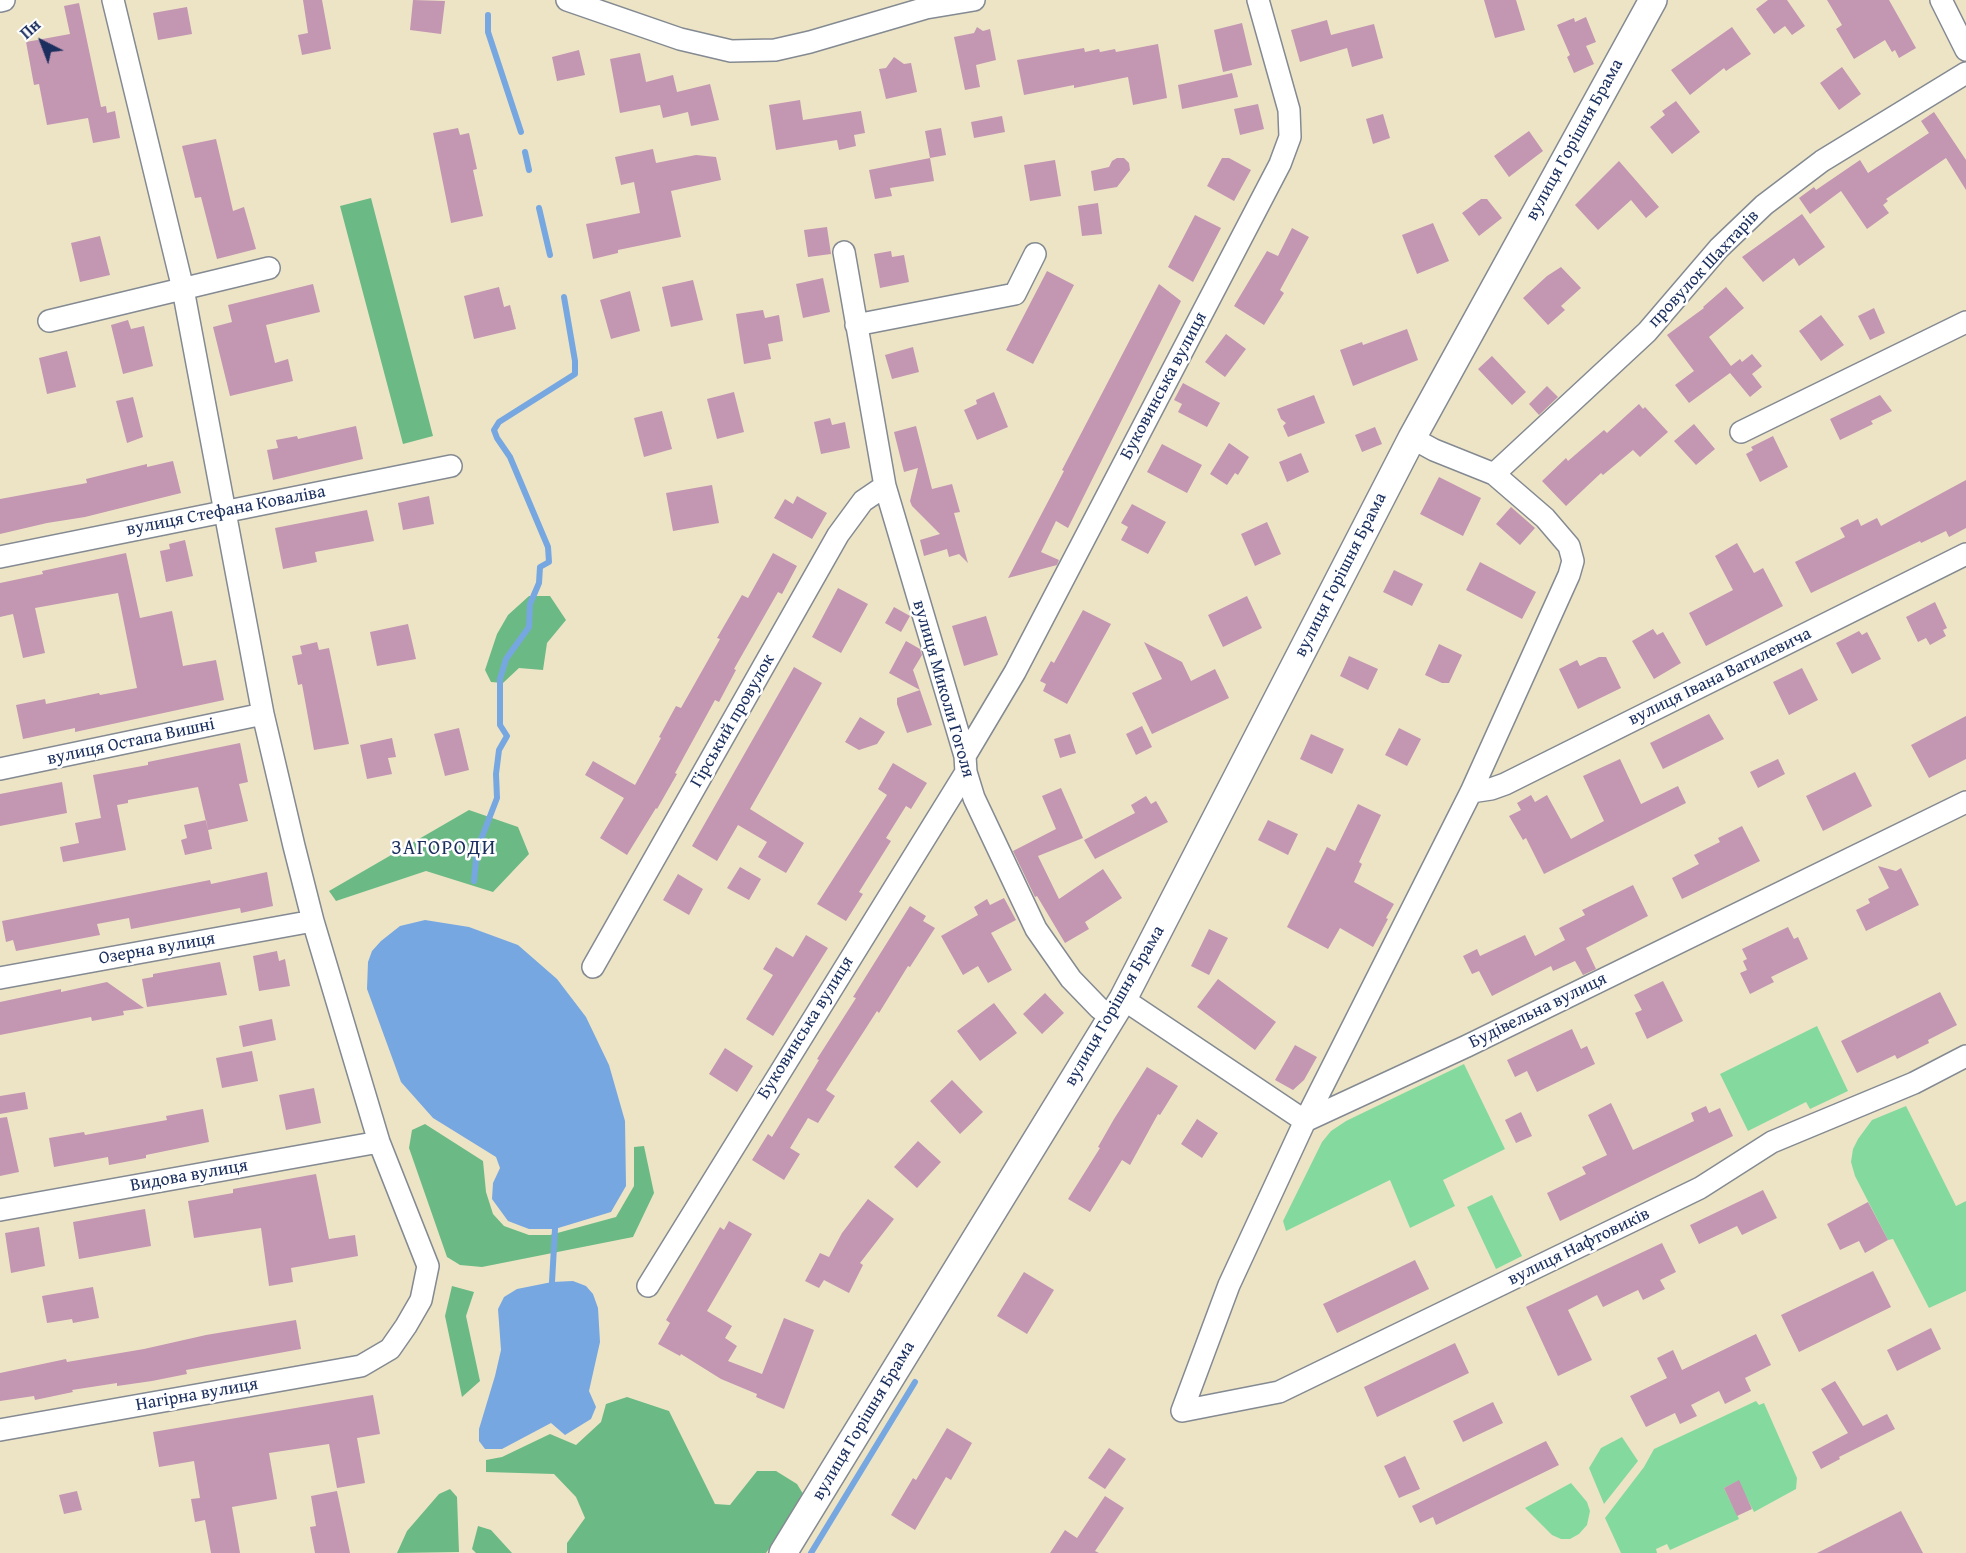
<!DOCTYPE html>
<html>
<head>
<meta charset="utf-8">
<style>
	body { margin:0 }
	#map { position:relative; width:1966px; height:1553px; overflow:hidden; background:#ede4c6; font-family:"Gentium Book Plus",serif }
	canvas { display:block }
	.north { position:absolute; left:12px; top:12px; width:60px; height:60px; -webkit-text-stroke:4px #fff; paint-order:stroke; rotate:318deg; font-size:16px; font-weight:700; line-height:24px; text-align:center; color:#1b2f5e }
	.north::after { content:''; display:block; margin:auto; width:21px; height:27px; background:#1b2f5e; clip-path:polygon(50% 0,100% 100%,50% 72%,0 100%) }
</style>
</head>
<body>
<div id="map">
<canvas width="1966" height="1553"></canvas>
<div class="north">Пн</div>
</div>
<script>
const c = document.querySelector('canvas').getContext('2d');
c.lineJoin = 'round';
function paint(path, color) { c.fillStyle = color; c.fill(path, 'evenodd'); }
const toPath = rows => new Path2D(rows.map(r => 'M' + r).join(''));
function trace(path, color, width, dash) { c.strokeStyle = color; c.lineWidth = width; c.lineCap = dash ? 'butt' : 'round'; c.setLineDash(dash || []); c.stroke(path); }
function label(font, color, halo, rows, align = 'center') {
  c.font = font + ' "Gentium Book Plus",serif'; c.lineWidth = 5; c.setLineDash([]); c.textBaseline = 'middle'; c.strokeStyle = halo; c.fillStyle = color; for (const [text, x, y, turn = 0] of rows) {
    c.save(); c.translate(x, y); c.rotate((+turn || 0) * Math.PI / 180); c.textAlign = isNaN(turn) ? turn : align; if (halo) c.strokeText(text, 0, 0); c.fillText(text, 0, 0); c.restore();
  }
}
const green = toPath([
	[1817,1026,1848,1091,1810,1109,1806,1102,1748,1131,1720,1074],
	[1464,1064,1505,1149,1443,1180,1455,1206,1410,1228,1390,1180,1286,1231,1283,1221,1322,1142,1331,1131,1346,1121],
	[1906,1106,1956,1206,1966,1201,1966,1291,1929,1308,1893,1239,1888,1240,1855,1176,1851,1162,1853,1149,1858,1139,1872,1120],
	[1492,1195,1522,1256,1496,1269,1467,1207],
	[1756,1401,1759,1405,1764,1403,1797,1478,1796,1489,1754,1512,1738,1481,1724,1488,1739,1519,1670,1550,1667,1544,1656,1549,1657,1553,1621,1553,1605,1518,1644,1467,1654,1449],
	[1622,1437,1638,1461,1604,1504,1589,1468,1601,1448],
	[1571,1483,1587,1502,1590,1511,1587,1525,1579,1534,1570,1539,1561,1539,1552,1535,1525,1508]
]);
const forest = toPath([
	[371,198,433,436,403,444,340,206],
	[529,596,550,596,566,620,547,643,543,670,519,668,503,683,491,682,485,670,497,634,508,615],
	[469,810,518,827,529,854,493,892,426,871,336,901,329,891],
	[425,1124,483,1161,486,1192,493,1214,504,1226,529,1235,550,1235,616,1217,634,1186,634,1147,644,1146,654,1193,633,1237,482,1267,460,1265,447,1257,409,1148,412,1130],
	[452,1286,474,1292,466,1316,480,1381,462,1397,445,1316],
	[627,1397,669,1411,715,1504,730,1505,757,1471,776,1471,797,1484,805,1497,766,1553,567,1553,567,1543,585,1518,576,1497,554,1474,486,1472,486,1460,502,1457,550,1434,576,1445,601,1422,606,1404],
	[450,1489,457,1497,459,1552,397,1553,407,1531,439,1494],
	[478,1526,491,1530,512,1553,476,1553,472,1549]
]);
const water = toPath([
	[425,920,469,927,518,945,557,979,586,1017,609,1065,625,1121,626,1186,611,1212,555,1229,529,1229,508,1221,492,1199,493,1183,500,1168,496,1157,433,1118,401,1082,367,989,368,962,372,951,381,941,400,926],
	[573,1281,586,1286,593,1294,598,1308,600,1342,589,1391,596,1407,591,1419,565,1435,551,1423,502,1449,485,1449,479,1441,479,1429,495,1376,501,1350,498,1309,504,1297,517,1289,552,1282]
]);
const stream = toPath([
	[488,15,488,32,521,132],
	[525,152,529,170],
	[539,208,550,255],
	[474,881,477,850,497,798,496,774,499,750,507,736,500,725,500,679,506,659,529,627,530,604,539,583,540,567,549,562,548,547,510,457,497,438,494,430,499,422,575,374,575,361,564,297],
	[552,1282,555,1229,554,1223],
	[811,1553,915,1382]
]);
const building = toPath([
	[303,0,322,0,331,49,302,55,298,35,308,33],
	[413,0,445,1,441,34,410,30],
	[1484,0,1516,0,1525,30,1495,38],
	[1768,0,1787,0,1805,26,1792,35,1785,26,1774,34,1756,9],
	[1827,0,1889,0,1916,48,1899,58,1895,50,1892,52,1885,40,1854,59,1836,29,1842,25],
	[79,3,101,107,106,106,107,113,115,111,120,138,93,143,88,118,47,125,39,84,34,85,26,42,70,34,64,6],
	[187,7,192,34,158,40,153,13],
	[1586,17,1596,42,1586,46,1594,64,1574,73,1567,57,1570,55,1557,25,1574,18,1575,22],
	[1327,20,1331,35,1374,24,1383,58,1352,67,1347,48,1300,62,1291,30],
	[1242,23,1252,65,1223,72,1214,30],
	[977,27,983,31,990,29,996,60,976,65,980,87,965,90,954,37,974,33],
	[1732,27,1751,54,1726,71,1724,68,1690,95,1671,70],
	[1158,44,1167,98,1133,105,1128,77,1074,88,1074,85,1024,95,1017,60,1084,48,1085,52,1099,49,1100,52,1115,49,1116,52],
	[579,50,585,75,557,81,552,57],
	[640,53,646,82,673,75,677,92,710,84,719,120,691,126,688,112,663,118,660,105,620,113,610,59],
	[894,57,904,64,911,63,917,92,886,99,879,69,886,68],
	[1842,67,1861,94,1839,110,1820,83],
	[1232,73,1238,97,1182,109,1178,85],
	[800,100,803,120,861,111,865,133,854,135,856,146,839,150,837,140,776,150,769,105],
	[1676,101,1700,132,1672,154,1650,127,1665,115,1662,111],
	[1258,104,1264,129,1240,135,1234,109],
	[1934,112,1966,160,1966,190,1946,158,1886,199,1888,201,1883,205,1889,213,1867,229,1841,191,1810,214,1799,198,1814,187,1816,190,1860,160,1868,173,1929,133,1921,121],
	[1383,114,1390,138,1373,144,1366,119],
	[1002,116,1005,132,974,138,971,122],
	[458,128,460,135,469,133,477,169,473,170,483,216,451,223,433,133],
	[941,128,946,155,930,158,925,131],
	[1529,131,1543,151,1509,177,1494,156],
	[216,139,233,211,244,207,256,249,217,259,201,197,195,198,182,146],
	[653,149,656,163,696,155,716,157,721,180,671,191,681,237,618,250,618,253,593,259,586,224,640,213,634,182,621,185,615,157],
	[930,158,934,181,890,188,892,196,875,199,869,170],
	[1117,158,1124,158,1129,163,1130,170,1117,187,1094,191,1091,171,1109,167,1112,161],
	[1222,158,1229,158,1251,170,1234,201,1207,186],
	[1055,160,1061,196,1030,201,1024,165],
	[1619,161,1659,207,1646,218,1631,200,1598,230,1575,205],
	[1481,199,1487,199,1502,218,1479,236,1462,213],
	[1098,203,1102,234,1082,236,1078,206],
	[1802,214,1825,247,1799,266,1794,258,1763,282,1742,257],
	[1195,215,1221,228,1193,282,1168,267],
	[1433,223,1449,261,1417,274,1402,235],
	[827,227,831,254,808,257,804,230],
	[1292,228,1309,237,1280,290,1284,293,1264,325,1234,306,1267,251,1278,256],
	[100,236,110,275,80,282,71,243],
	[891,251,892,257,904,255,909,282,880,288,874,254],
	[1561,267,1581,288,1561,306,1565,310,1548,325,1523,298,1547,276],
	[1047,271,1074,285,1033,364,1006,350],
	[823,278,830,312,803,318,796,284],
	[693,280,703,320,671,327,662,287],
	[313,284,320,312,266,325,275,363,288,359,293,381,230,396,213,327,232,322,228,305],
	[1159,284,1181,301,1068,528,1056,521,1041,552,1059,560,1057,565,1008,578,1064,471,1062,470],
	[499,287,504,307,510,305,516,329,474,339,464,296],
	[1726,287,1744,308,1709,337,1731,366,1740,359,1742,362,1752,354,1762,366,1752,374,1762,387,1750,397,1730,373,1689,403,1675,385,1694,371,1667,335,1704,308,1703,307],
	[630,291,640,331,611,339,600,300],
	[1874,308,1885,333,1870,340,1858,316],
	[763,310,765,318,779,315,783,341,768,344,771,359,744,364,736,314],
	[1821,315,1844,345,1821,361,1799,331],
	[128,320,131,329,144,326,153,366,123,374,111,325],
	[1407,329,1418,360,1353,386,1340,350,1362,342,1363,345],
	[1226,334,1246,349,1225,377,1205,362],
	[913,347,919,372,892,379,885,355],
	[67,351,76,387,47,394,39,358],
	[1492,356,1526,392,1512,405,1478,369],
	[1183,383,1220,403,1207,427,1178,412,1182,404,1174,400],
	[1547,386,1558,397,1539,415,1529,404],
	[734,392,744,432,717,439,707,399],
	[994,392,1008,427,977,440,964,410,977,404,976,400],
	[1314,395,1325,423,1288,437,1283,426,1286,423,1281,419,1277,409],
	[1880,395,1892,411,1871,421,1873,424,1840,440,1830,419],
	[133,397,143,437,127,443,116,401],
	[1639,404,1643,409,1645,407,1668,432,1640,457,1633,450,1603,475,1601,473,1566,506,1542,481,1566,458,1568,461,1604,430,1607,433],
	[662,411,672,449,644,457,634,418],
	[830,418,832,425,845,422,850,448,821,454,814,422],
	[1694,424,1715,449,1696,465,1674,441],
	[356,426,363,459,273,480,267,450,278,448,276,440,297,436,298,439],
	[916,426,932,489,952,484,960,512,954,513,968,563,959,554,949,557,947,549,924,556,920,540,940,534,912,506,910,501,918,468,904,472,894,432],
	[1375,427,1382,444,1362,452,1355,435],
	[1773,436,1788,467,1760,482,1746,454,1753,450,1751,447],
	[1229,443,1249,457,1238,475,1235,473,1227,485,1210,474],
	[1162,444,1202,465,1187,493,1147,472],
	[1301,453,1309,472,1287,482,1279,462],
	[173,461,181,493,85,517,47,523,0,534,0,499,87,483,86,479,147,464,147,467],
	[1439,477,1481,498,1463,536,1420,514],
	[1966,480,1966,528,1949,537,1946,531,1921,543,1920,541,1811,593,1795,562,1845,537,1840,528,1858,519,1861,526,1877,518,1881,526],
	[712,485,719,523,673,531,666,493],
	[429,496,434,524,403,530,398,503],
	[797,496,827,513,812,539,774,518,785,499,793,504],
	[1132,504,1166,522,1148,554,1121,540,1128,527,1121,523],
	[1511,507,1535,528,1520,545,1496,524],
	[367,510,374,541,315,552,317,562,283,569,275,528],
	[1267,522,1281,554,1255,566,1241,534],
	[185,540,193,576,166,582,160,551,170,549,169,544],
	[1737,543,1754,573,1763,568,1783,606,1706,646,1689,613,1733,590,1715,556],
	[126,553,140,618,172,611,183,666,216,660,224,700,75,732,75,728,23,739,16,705,45,699,46,704,99,693,100,695,137,688,118,593,35,608,45,653,23,658,13,614,0,617,0,583,43,574,42,571],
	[773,553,797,566,782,594,778,592,734,669,736,670,719,702,715,700,675,773,677,774,657,809,656,808,627,855,600,838,624,798,585,775,593,761,635,785,661,738,659,737,676,706,681,708,720,639,717,638,742,595,748,598],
	[1480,562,1536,592,1522,619,1466,590],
	[1394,570,1423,584,1412,606,1383,592],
	[838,588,868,604,841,653,812,637],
	[1247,596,1262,628,1223,647,1208,615],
	[1935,602,1947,628,1943,630,1946,636,1930,645,1926,638,1918,642,1906,617],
	[894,607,910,616,901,632,885,623],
	[1083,610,1111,624,1067,704,1043,691,1046,684,1040,681,1051,661,1054,663],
	[986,616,998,655,964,666,952,626],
	[408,624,416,659,377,666,370,632],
	[1653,629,1657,635,1663,632,1681,663,1654,679,1632,641],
	[1859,631,1862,635,1867,632,1881,659,1852,674,1836,643],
	[906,641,920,649,922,655,913,670,932,725,907,733,897,704,897,698,920,690,889,673],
	[317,642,319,650,329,648,349,744,314,750,302,684,298,685,292,656,302,654,300,646],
	[1144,642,1182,662,1191,681,1215,669,1229,698,1152,734,1132,693,1162,679],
	[1439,644,1462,655,1449,683,1442,683,1425,675],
	[1349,656,1378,669,1368,690,1340,676],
	[1599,657,1606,657,1621,688,1578,709,1559,669,1577,660,1580,666],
	[794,667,822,683,750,809,804,843,786,873,758,857,767,842,738,825,717,861,692,846],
	[1802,668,1818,700,1789,715,1773,682],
	[1709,714,1724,739,1663,769,1650,743],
	[1966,716,1966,759,1929,778,1911,745],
	[860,717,885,732,877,744,859,750,845,742],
	[1142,726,1152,747,1136,755,1126,734],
	[459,728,469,770,445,776,434,734],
	[1399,728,1421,739,1407,766,1385,755],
	[1070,734,1076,753,1060,758,1054,739],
	[1311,734,1344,749,1332,774,1300,759],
	[392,738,396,757,388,758,392,774,367,779,360,745],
	[240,743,248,782,239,784,248,821,208,830,198,787,128,800,128,803,117,805,126,850,63,862,60,847,79,843,75,823,101,818,93,775,148,765,148,762],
	[1620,759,1641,804,1678,786,1686,803,1544,874,1526,838,1523,840,1509,816,1521,810,1517,803,1531,795,1535,802,1547,795,1571,839,1604,821,1583,776],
	[1778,759,1785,774,1758,788,1750,772],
	[893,763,927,783,911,809,906,806,886,838,891,841,859,892,863,894,846,921,817,904,887,795,878,789],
	[1855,772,1872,806,1823,831,1806,796],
	[62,782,67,813,0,826,0,794],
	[1061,788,1083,838,1038,856,1059,899,1103,869,1122,898,1085,922,1089,929,1065,943,1037,896,1035,897,1013,851,1056,829,1042,796],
	[1146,796,1151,804,1156,801,1168,822,1095,859,1084,840,1135,813,1131,805],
	[1358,804,1381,815,1359,862,1362,864,1354,882,1394,904,1386,918,1388,919,1373,947,1340,928,1328,949,1287,927,1327,847,1335,851],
	[206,820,212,849,185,855,181,840,187,838,184,825],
	[1268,820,1298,834,1288,855,1258,840],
	[1742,826,1760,861,1682,899,1672,878,1699,864,1694,855,1720,842,1718,838],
	[1878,866,1896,871,1901,868,1919,905,1866,931,1856,910,1870,903,1868,899,1889,888],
	[740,867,761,879,749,900,727,888],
	[267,872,273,906,241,913,240,908,131,929,129,918,97,924,100,935,16,951,13,940,6,942,2,921,210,880,211,884],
	[678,874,703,889,689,915,663,900],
	[1633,885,1648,916,1586,948,1596,969,1583,975,1575,961,1553,971,1551,966,1492,996,1479,971,1472,974,1463,956,1477,949,1480,956,1525,935,1535,956,1565,940,1559,928,1585,915,1582,910],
	[1004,898,1016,920,991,933,1012,970,988,983,978,966,963,975,941,936,978,915,974,907,987,899,990,905],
	[910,906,926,916,923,921,935,928,910,967,908,966,879,1013,877,1011,826,1090,835,1096,818,1123,808,1118,790,1148,800,1154,784,1180,752,1160,768,1134,772,1137,819,1060,817,1059,856,998,853,997],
	[1788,927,1794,939,1798,937,1808,959,1771,977,1774,982,1750,994,1740,973,1747,970,1743,961,1747,959,1742,949],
	[1209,929,1228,938,1209,975,1191,966],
	[806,935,828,948,773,1036,746,1019,773,975,763,969,776,947,793,957],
	[277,951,279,961,285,959,290,986,259,991,253,956],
	[220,962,227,995,147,1007,142,979,153,977,153,974],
	[1218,979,1276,1022,1255,1050,1197,1007],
	[1663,981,1683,1021,1647,1039,1635,1013,1642,1010,1634,995],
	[107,982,144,1008,123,1011,124,1015,92,1021,91,1017,0,1035,0,1002,61,989,61,992],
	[1940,992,1957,1025,1928,1040,1929,1043,1897,1059,1895,1055,1857,1073,1841,1041],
	[1045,993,1064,1013,1042,1034,1023,1014],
	[994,1003,1017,1033,980,1061,957,1031],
	[272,1019,276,1040,243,1047,239,1026],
	[1572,1029,1581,1049,1587,1046,1595,1064,1537,1092,1527,1071,1515,1077,1507,1060],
	[1295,1045,1317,1057,1304,1080,1293,1090,1275,1080],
	[725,1048,753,1066,737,1092,709,1074],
	[252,1051,258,1081,222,1088,216,1058],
	[1147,1067,1178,1086,1160,1115,1158,1114,1130,1165,1122,1160,1090,1212,1068,1199,1100,1148,1098,1147,1114,1119],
	[952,1080,983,1112,960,1134,930,1101],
	[314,1088,321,1123,286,1130,279,1095],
	[25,1092,28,1109,0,1114,0,1096],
	[1611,1103,1633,1150,1694,1121,1691,1113,1706,1106,1709,1113,1720,1108,1733,1136,1560,1221,1547,1193,1586,1174,1582,1167,1607,1155,1588,1115],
	[203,1109,209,1142,146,1155,146,1158,109,1165,108,1157,54,1167,49,1138,84,1132,85,1135,167,1120,166,1116],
	[1521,1112,1532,1136,1516,1143,1505,1120],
	[7,1117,19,1172,0,1176,0,1118],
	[1197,1119,1218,1133,1202,1158,1181,1144],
	[918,1141,941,1162,917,1188,894,1167],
	[316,1174,329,1239,355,1235,358,1256,291,1268,293,1282,269,1286,261,1228,194,1238,188,1201,233,1193,233,1189],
	[1763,1190,1777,1218,1742,1235,1737,1226,1699,1244,1690,1225],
	[868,1199,894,1219,860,1263,863,1265,849,1293,824,1280,819,1288,805,1281,820,1253,829,1257,842,1233],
	[1868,1202,1888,1240,1865,1253,1859,1241,1840,1250,1827,1224],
	[145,1209,151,1246,79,1259,73,1222],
	[729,1221,752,1234,707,1311,732,1326,725,1338,737,1346,728,1361,762,1374,784,1318,814,1330,784,1409,756,1397,757,1394,721,1379,681,1354,680,1356,658,1344,670,1323,666,1320,720,1227,724,1230],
	[39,1227,45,1266,11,1273,5,1233],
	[1662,1243,1676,1272,1660,1280,1665,1289,1643,1300,1638,1290,1603,1307,1597,1295,1568,1310,1592,1360,1558,1376,1526,1307],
	[1415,1260,1429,1289,1337,1333,1323,1304],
	[1873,1271,1891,1307,1799,1352,1781,1315],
	[1024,1272,1054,1290,1027,1334,997,1316],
	[93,1287,99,1318,73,1323,72,1319,47,1323,42,1296],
	[296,1320,301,1349,186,1370,187,1374,152,1381,117,1386,117,1383,72,1390,73,1392,35,1400,34,1396,0,1401,0,1373,66,1359,67,1362,144,1349,206,1335],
	[1931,1328,1941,1349,1897,1371,1887,1350],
	[1756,1334,1771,1365,1745,1378,1751,1391,1725,1404,1719,1391,1691,1405,1697,1416,1680,1424,1675,1413,1646,1427,1630,1396,1667,1378,1657,1358,1673,1350,1682,1370],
	[1455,1343,1469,1373,1377,1417,1364,1387],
	[1835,1381,1863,1426,1887,1414,1895,1429,1839,1457,1840,1459,1821,1469,1812,1452,1848,1433,1821,1389],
	[373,1395,380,1434,357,1438,365,1483,337,1488,329,1444,269,1453,277,1499,232,1507,240,1553,211,1553,205,1520,195,1522,191,1499,200,1498,194,1461,159,1467,153,1432],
	[1493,1402,1503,1423,1463,1442,1453,1421],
	[947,1428,972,1443,951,1480,946,1477,915,1530,891,1515,913,1478,916,1480],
	[1546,1441,1559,1465,1436,1525,1433,1517,1420,1523,1412,1506],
	[1109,1448,1126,1459,1105,1489,1088,1478],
	[1405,1456,1420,1489,1399,1498,1384,1466],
	[1739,1480,1752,1509,1737,1516,1724,1488],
	[77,1491,82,1510,64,1514,59,1495],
	[337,1491,350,1553,315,1553,310,1527,316,1526,311,1496],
	[1105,1496,1124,1508,1095,1551,1099,1553,1050,1553,1065,1530,1077,1538],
	[1901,1511,1923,1553,1817,1553]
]);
const minor = toPath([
	[567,0,680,39,731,51,775,50,810,42,926,8,974,0],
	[1941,0,1966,50],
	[0,1,4,0],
	[844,252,885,486,965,756,966,772,974,798,1036,929,1071,979,1099,1008,1112,1018],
	[49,321,269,268],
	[856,325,1015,294,1035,254],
	[1741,432,1966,322],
	[1494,474,1647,332,1719,248,1764,205,1822,161,1966,73],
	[0,557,451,466],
	[965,756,1015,672,1280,164,1290,137,1289,110,1258,0],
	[0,769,263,714],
	[1471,792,1491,789,1505,784,1966,554],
	[593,967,838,535,863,501,885,486],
	[0,978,313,921],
	[1123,999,1305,1121,1467,1046,1966,802],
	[0,1210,379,1142],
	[648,1286,966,772],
	[1182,1411,1229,1285,1305,1121,1471,792,1569,575,1573,561,1569,546,1545,518,1494,474,1434,450,1412,438],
	[1182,1411,1279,1392,1700,1188,1772,1142,1914,1083,1966,1056],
	[0,1430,361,1366,390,1349,406,1326,421,1300,428,1266,379,1142,313,921,294,846,263,714,183,289,113,0]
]);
const tertiary = toPath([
	[783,1553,1123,999,1412,438,1653,0]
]);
const streetNames = [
	["вулиця Горішня Брама",1575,140,-61],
	["провулок Шахтарів",1704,269,-47],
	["Буковинська вулиця",1164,386,-62],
	["вулиця Стефана Коваліва",226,511,-11],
	["вулиця Горішня Брама",1341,575,-63],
	["вулиця Івана Вагилевича",1720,677,-26],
	["вулиця Миколи Гоголя",943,689,74],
	["Гірський провулок",733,721,-60],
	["вулиця Остапа Вишні",131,742,-12],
	["Озерна вулиця",157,949,-10],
	["вулиця Горішня Брама",1115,1006,-60],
	["Будівельна вулиця",1538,1011,-26],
	["Буковинська вулиця",806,1028,-58],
	["Видова вулиця",189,1176,-10],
	["вулиця Нафтовиків",1579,1247,-26],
	["Нагірна вулиця",197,1395,-10],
	["вулиця Горішня Брама",864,1421,-59]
];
const neighbourhoodNames = [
	["ЗАГОРОДИ",444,849]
];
paint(green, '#84da9e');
paint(forest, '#6bba85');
paint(water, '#77a7e1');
trace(stream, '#77a7e1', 6);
paint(building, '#c396b1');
trace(minor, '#848a92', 24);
trace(tertiary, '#848a92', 30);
trace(minor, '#fff', 21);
trace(tertiary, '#fff', 27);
label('18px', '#1b2f5e', '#fff', streetNames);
c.letterSpacing = '1.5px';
label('20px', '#1b2f5e', '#fff', neighbourhoodNames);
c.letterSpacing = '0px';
</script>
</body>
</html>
